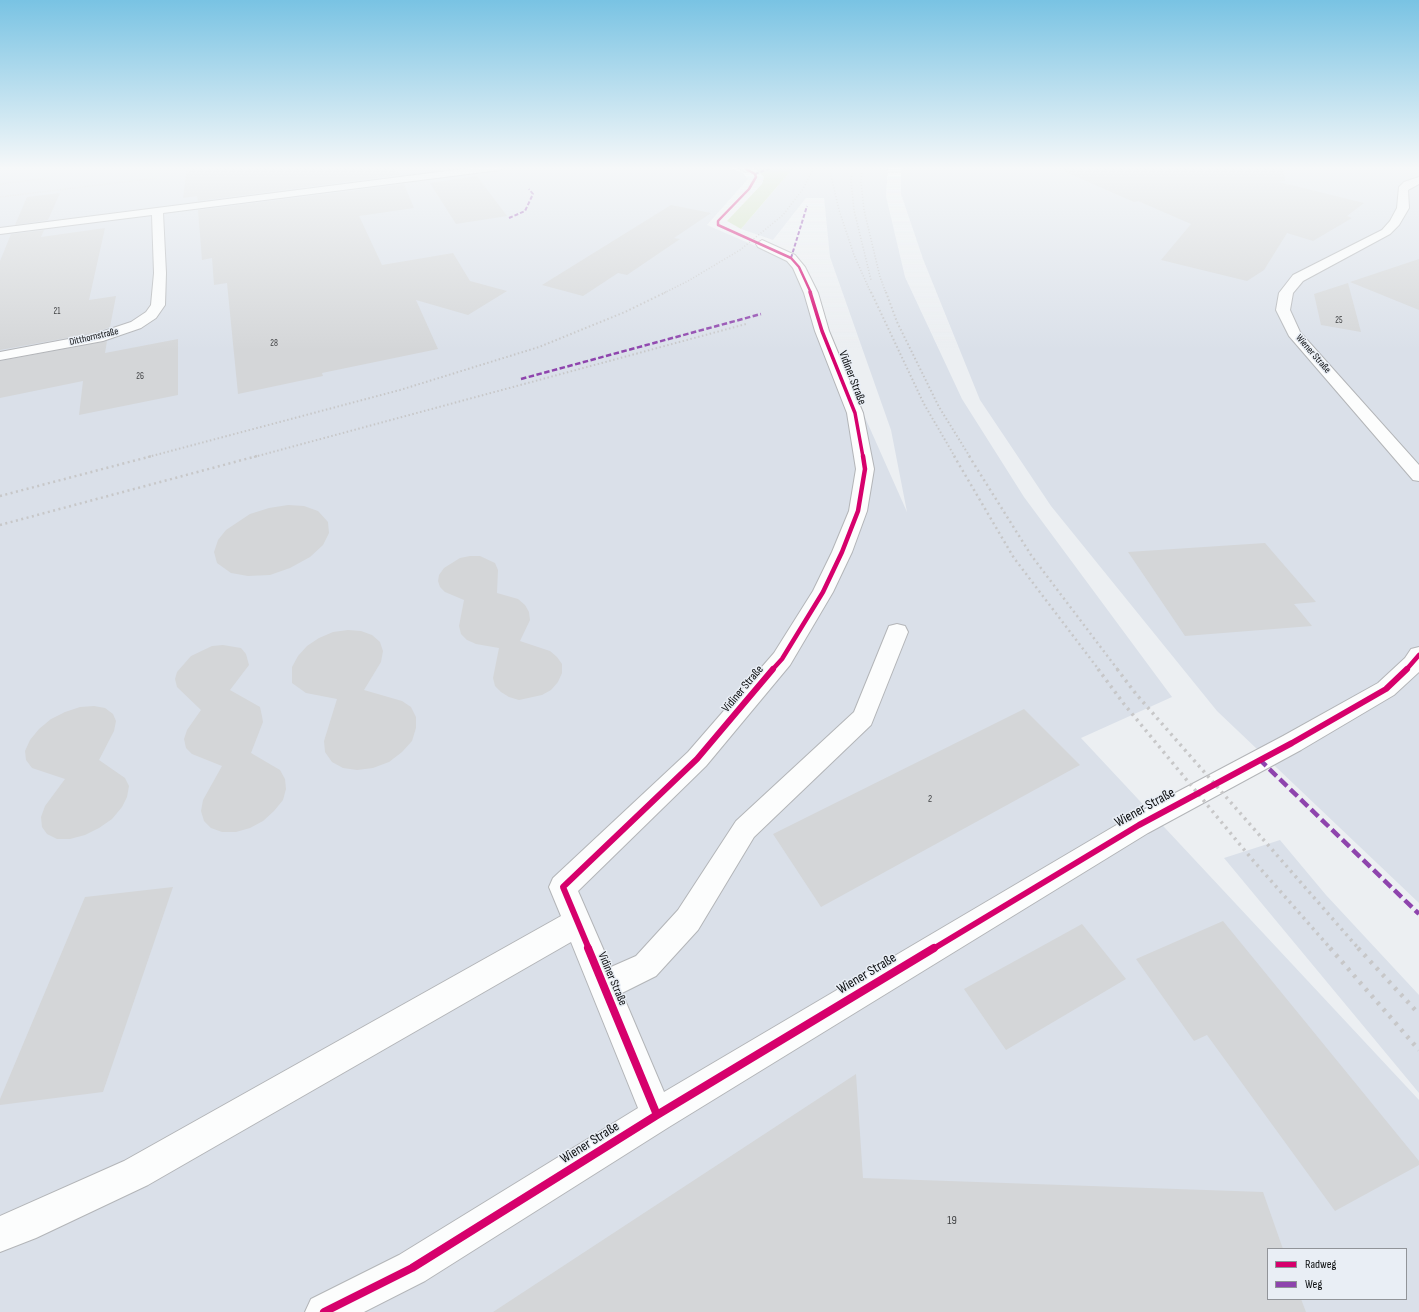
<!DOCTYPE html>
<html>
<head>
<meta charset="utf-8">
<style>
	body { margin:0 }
	#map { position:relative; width:1419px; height:1312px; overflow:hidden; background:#eceff2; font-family:"Sofia Sans Condensed",sans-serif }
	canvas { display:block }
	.legend { position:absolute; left:1267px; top:1248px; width:140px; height:52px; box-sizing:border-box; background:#e9eef5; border:1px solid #919499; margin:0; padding:5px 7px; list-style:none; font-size:12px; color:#0c0e10 }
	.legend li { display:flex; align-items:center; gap:8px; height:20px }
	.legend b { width:20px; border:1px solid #919499 }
</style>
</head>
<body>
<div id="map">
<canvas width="1419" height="1312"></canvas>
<ul class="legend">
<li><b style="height:5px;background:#d6006c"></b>Radweg</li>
<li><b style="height:5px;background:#8e44ad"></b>Weg</li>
</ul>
</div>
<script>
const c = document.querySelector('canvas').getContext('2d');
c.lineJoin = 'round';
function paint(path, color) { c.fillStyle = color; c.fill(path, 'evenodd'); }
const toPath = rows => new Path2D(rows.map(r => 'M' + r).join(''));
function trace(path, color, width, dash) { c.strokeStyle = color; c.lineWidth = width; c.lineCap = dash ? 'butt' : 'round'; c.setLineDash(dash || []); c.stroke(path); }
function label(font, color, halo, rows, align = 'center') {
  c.font = font + ' "Sofia Sans Condensed",sans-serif'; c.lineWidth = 3; c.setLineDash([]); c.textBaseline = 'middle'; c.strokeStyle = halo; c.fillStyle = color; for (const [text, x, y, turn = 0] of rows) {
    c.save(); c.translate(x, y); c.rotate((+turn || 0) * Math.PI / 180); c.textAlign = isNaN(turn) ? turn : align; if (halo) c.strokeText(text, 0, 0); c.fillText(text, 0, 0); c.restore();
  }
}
const built = toPath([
	[0,167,727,167,742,172,748,179,707,225,797,264,907,512,891,430,830,257,824,198,806,198,773,240,741,229,794,167,888,167,886,196,905,277,962,399,1024,497,1172,697,1081,738,1419,1100,1419,1312,0,1312],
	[1268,1249,1406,1249,1406,1299,1268,1299],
	[901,167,1419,167,1419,903,1217,711,1051,506,980,400,923,259,901,194],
	[1280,840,1326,895,1419,995,1419,1093,1224,858]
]);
const green = toPath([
	[753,167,794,167,741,229,727,221,762,184,764,177]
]);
const building = toPath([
	[187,167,396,167,400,175,198,201,197,196,183,198],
	[1054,167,1284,167,1285,181,1279,182,1364,203,1347,216,1352,218,1313,241,1287,233,1264,270,1247,281,1161,260,1191,224,1138,201,1134,202],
	[477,176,507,216,456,224,430,183],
	[404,184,414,208,359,216,382,265,453,253,470,281,507,291,468,315,416,300,438,349,322,373,323,376,238,394,227,283,214,285,212,258,202,260,198,210],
	[60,193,48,220,15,225,27,197],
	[671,205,711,213,674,238,680,239,627,275,618,273,583,296,542,285],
	[105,228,89,300,116,296,110,327,95,333,0,350,0,261,11,234,44,230,41,237],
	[1419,259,1419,310,1350,282],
	[1348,283,1361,332,1321,325,1314,294],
	[178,339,178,395,79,415,83,381,0,398,0,361,107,341,105,353],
	[288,505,304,506,318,511,328,522,329,533,323,545,310,557,290,568,270,575,248,576,231,573,217,563,214,552,218,540,226,530,250,514,269,508],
	[1265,543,1316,602,1294,604,1312,626,1185,636,1128,552],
	[470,556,480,556,495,563,498,570,497,593,518,599,525,605,529,612,530,620,520,641,550,651,557,657,562,664,562,673,558,682,551,690,542,695,519,700,509,697,501,692,495,686,493,678,499,648,476,644,467,640,461,634,459,626,464,600,445,592,440,587,438,581,439,575,444,568,460,558],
	[348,630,361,631,372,635,380,642,383,651,381,662,364,690,402,701,411,707,416,717,416,728,412,741,402,752,389,762,373,768,357,770,343,768,332,762,325,752,324,741,337,699,306,693,292,683,292,667,298,656,307,646,319,638,333,632],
	[223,645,241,648,246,654,249,665,230,690,260,707,262,716,263,722,251,753,280,770,285,779,286,789,283,800,274,811,263,821,250,828,236,832,222,832,211,828,204,821,201,811,203,800,222,766,192,754,186,748,184,739,187,730,201,710,177,687,175,679,177,672,191,656,212,646],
	[94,706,105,708,113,714,116,721,114,731,99,760,125,778,129,786,127,797,122,807,112,819,99,828,85,835,70,839,57,839,47,834,42,827,41,817,45,806,65,779,32,768,26,760,25,751,30,740,39,729,51,719,65,712,80,707],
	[1024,709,1080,765,821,907,773,834],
	[173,887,103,1092,0,1105,0,1099,85,897],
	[1223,921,1419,1161,1419,1165,1335,1211,1207,1035,1194,1041,1136,959],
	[1082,924,1126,979,1006,1050,964,989],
	[856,1074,863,1178,1263,1192,1283,1249,1268,1249,1268,1299,1301,1299,1306,1312,493,1312]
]);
const path = toPath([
	[0,184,49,178],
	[0,197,157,178]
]);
const minor = toPath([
	[478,167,504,167,499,170,163,213,166,273,165,305,156,318,141,328,103,341,0,360,0,352,95,334,131,322,146,312,151,305,154,273,152,215,0,234,0,228,478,167],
	[737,167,749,167,751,169,746,172,737,167],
	[1419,177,1419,184,1408,190,1409,208,1399,225,1390,234,1303,281,1293,293,1290,310,1300,332,1419,465,1419,481,1413,480,1289,336,1276,310,1279,293,1293,275,1382,230,1390,221,1397,208,1399,187,1404,182,1419,177],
	[762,240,795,255,805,267,818,293,829,331,863,413,874,469,867,511,852,552,833,592,790,665,706,766,578,891,611,967,636,956,678,910,736,821,854,712,889,626,897,624,905,626,908,632,871,725,754,837,698,930,656,976,622,993,664,1092,1130,817,1283,736,1378,683,1405,658,1411,649,1419,647,1419,672,1394,695,1301,750,1148,833,669,1127,425,1281,364,1312,305,1312,311,1299,399,1255,638,1108,571,942,148,1185,36,1238,0,1252,0,1216,124,1161,561,916,549,887,553,878,688,752,774,653,813,591,832,552,849,511,856,469,847,413,815,331,804,293,793,268,787,261,758,247,756,244,762,240]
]);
const railFar4 = toPath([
	[829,167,839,210,854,255,871,293],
	[853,167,851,181,854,210,871,280],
	[862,167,861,182,864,210,880,277,886,293],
	[664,293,688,281,740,250,783,215,803,189,814,167]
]);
const railFar3 = toPath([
	[871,292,924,404,955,457],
	[886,292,897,322,939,407,970,457],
	[148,457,400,390,539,347,625,312,666,292],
	[254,457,746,324]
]);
const railFar2 = toPath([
	[954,456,1014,558,1099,670],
	[969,456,1031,555,1118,670],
	[0,496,152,456],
	[0,525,257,456]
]);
const railFar1 = toPath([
	[1098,669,1124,704,1251,858,1331,949],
	[1117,669,1136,694,1359,949]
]);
const rail = toPath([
	[1330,948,1419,1050],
	[1358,948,1419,1014]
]);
const quietFar2 = toPath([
	[755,174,774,167],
	[509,218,525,211,533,194,529,189],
	[791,258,807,206]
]);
const quietFar1 = toPath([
	[521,379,761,314]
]);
const quiet = toPath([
	[1259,759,1419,914]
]);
const cyclewayFar4 = toPath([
	[746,169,755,174,756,177,749,189,718,221,718,225,791,258,799,267,811,293]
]);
const cyclewayFar3 = toPath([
	[810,292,822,331,855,413,863,457]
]);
const cyclewayFar2 = toPath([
	[772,670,782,659,823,592,842,552,858,511,865,469,863,456],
	[1406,670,1419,655]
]);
const cyclewayFar1 = toPath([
	[589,949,563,887,697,759,773,669],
	[933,949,1139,825,1292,743,1386,689,1407,669]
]);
const cycleway = toPath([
	[588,948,657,1115],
	[324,1312,412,1268,657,1115,934,948]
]);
const farNumbernames = [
	["21",57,312],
	["25",1339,321],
	["28",274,344],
	["26",140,377]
];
const farStreetnames = [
	["Ditthornstraße",94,337,-13],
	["Wiener Straße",1313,354,49]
];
const numberNames = [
	["2",930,799]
];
const streetNames = [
	["Vidiner Straße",852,378,69],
	["Vidiner Straße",743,689,-50],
	["Vidiner Straße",612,979,67]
];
const nearNumbernames = [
	["19",952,1221]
];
const nearStreetnames = [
	["Wiener Straße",1145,808,-29],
	["Wiener Straße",867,974,-31],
	["Wiener Straße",590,1143,-32]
];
paint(built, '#dae0e9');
paint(green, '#d0e1bd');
paint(building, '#d4d6d8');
trace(minor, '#b3b5b8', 2);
trace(path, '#d8d9da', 1.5, [1.5, 1]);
paint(minor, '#fcfdfd');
trace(railFar4, '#c7c7c8', 1.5, [1, 2]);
trace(railFar3, '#c7c7c8', 2, [1.5, 2.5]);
trace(railFar2, '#c7c7c8', 2.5, [2, 3.5]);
trace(railFar1, '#c7c7c8', 3.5, [2.5, 4.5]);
trace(rail, '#c7c7c8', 4.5, [3, 6]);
trace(quietFar2, '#8e44ad', 2, [4, 2]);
trace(quietFar1, '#8e44ad', 2.5, [5.5, 2.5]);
trace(quiet, '#8e44ad', 4.5, [10, 4.5]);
trace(cyclewayFar4, '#d6006c', 2.5);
trace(cyclewayFar3, '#d6006c', 3.5);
trace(cyclewayFar2, '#d6006c', 4.5);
trace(cyclewayFar1, '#d6006c', 6);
trace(cycleway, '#d6006c', 8);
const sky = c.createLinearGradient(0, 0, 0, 350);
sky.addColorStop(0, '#79c3e3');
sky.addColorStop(0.48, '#f6f8f9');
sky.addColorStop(1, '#f6f8f900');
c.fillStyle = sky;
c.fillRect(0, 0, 1419, 350);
label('9px', '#404244', null, farNumbernames);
label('10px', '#0c0e10', '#e9eef5', farStreetnames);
label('10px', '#404244', null, numberNames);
label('12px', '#0c0e10', '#e9eef5', streetNames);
label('12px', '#404244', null, nearNumbernames);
label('14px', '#0c0e10', '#e9eef5', nearStreetnames);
</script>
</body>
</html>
